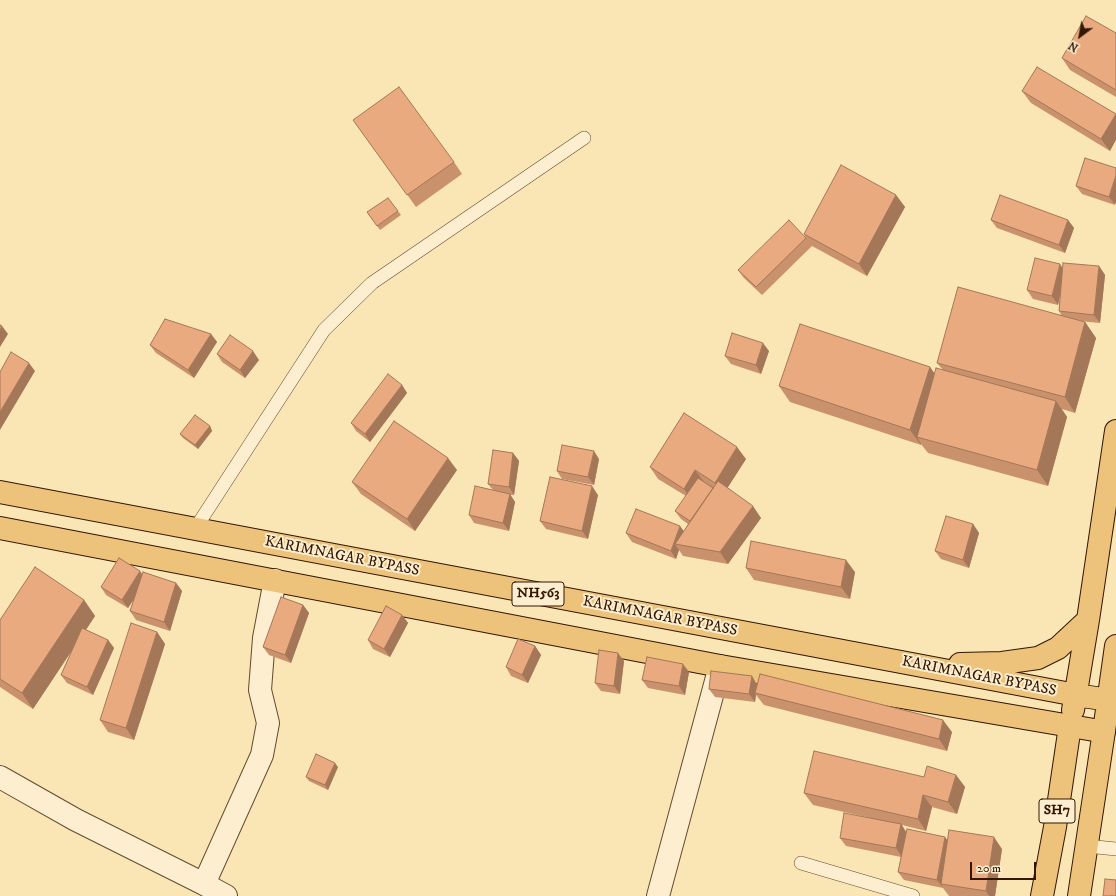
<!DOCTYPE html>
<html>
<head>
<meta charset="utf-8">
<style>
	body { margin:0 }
	#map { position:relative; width:1116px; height:896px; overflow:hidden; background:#fae5b4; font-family:"IM FELL DW Pica",serif }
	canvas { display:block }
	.north { position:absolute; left:1060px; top:16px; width:40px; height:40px; -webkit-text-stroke:3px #fceece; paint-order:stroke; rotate:212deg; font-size:11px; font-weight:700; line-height:16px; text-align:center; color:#331604 }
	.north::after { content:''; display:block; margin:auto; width:14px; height:18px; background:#331604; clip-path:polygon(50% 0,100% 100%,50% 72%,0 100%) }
	.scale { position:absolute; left:970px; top:862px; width:66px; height:18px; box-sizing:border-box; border:2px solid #331604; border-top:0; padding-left:5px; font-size:12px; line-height:14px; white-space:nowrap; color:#331604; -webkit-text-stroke:3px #fceece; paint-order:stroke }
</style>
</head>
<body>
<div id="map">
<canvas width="1116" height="896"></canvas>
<div class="north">N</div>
<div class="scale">20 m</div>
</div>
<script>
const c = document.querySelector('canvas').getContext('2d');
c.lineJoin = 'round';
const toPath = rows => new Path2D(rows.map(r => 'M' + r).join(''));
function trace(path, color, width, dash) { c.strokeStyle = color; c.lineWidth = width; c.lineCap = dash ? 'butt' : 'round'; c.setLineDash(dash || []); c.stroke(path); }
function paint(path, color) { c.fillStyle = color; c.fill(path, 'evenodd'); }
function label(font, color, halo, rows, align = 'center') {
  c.font = font + ' "IM FELL DW Pica",serif'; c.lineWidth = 4; c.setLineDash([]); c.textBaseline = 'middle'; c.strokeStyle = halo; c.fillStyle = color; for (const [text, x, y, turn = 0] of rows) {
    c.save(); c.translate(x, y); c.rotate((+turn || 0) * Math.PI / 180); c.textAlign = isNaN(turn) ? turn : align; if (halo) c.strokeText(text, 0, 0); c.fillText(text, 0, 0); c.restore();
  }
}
const lane = toPath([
	[195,529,324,330,372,283,584,138],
	[1087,846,1116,849],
	[801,863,913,896]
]);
const street = toPath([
	[0,777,76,820,204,884,226,896],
	[204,884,262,755,268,723,260,690,264,638,275,580],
	[658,896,720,666]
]);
const primary = toPath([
	[1042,896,1055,827,1070,726],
	[1079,896,1104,731]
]);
const highway = toPath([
	[0,492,1076,695,1109,700],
	[0,528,720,666,1094,730,1104,731,1116,646],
	[960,664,1002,663,1038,658,1058,648,1088,620],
	[1073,710,1088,620,1116,431]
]);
const wall = toPath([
	[1116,33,1116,97,1070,70,1062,58],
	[1022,91,1116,114,1110,151,1031,103],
	[362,132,454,162,462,174,416,207],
	[1085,158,1115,205,1082,194,1076,186],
	[896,195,905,207,867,276,812,246,762,295,744,278,738,270,806,238,804,234],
	[388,198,401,215,380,230,367,212],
	[991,220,1068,220,1074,228,1065,253,997,228],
	[1099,266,1105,275,1100,323,1079,321,1085,322,1096,338,1075,413,1062,409,1067,417,1048,486,928,453,921,444,921,445,790,402,779,386,930,367,934,373,943,370,937,363,1062,316,1059,311,1060,295,1058,305,1033,299,1027,290,1063,268],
	[211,334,217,342,194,378,156,353,150,345],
	[769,351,761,374,731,364,725,356],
	[217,354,259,360,245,378,222,362],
	[402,385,407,393,370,442,356,431,351,423],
	[210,426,212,431,198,449,183,438,180,434],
	[513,453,519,461,514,495,510,495,515,502,509,531,474,523,469,515,493,490,488,484],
	[599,459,594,485,562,479,557,471],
	[746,459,727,488,761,518,728,564,683,556,679,550,676,559,632,542,626,533,684,531,688,524,681,519,675,511,686,496,658,479,650,467],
	[457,470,415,531,361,494,352,482],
	[598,495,588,539,546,529,540,521],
	[973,524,979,533,969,568,941,559,935,551],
	[746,568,855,572,850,599,754,580],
	[142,574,176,583,182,591,170,631,136,620,130,611,135,598,128,608,106,595,101,587],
	[84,600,95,616,86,630,108,640,114,648,93,695,67,683,61,675,73,648,33,709,0,687,0,620],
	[303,605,309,613,291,663,269,655,263,647],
	[402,615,408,623,390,657,373,649,368,640],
	[157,632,165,644,134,740,108,732,100,720],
	[535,646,541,655,528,683,511,676,506,667],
	[624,661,620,694,601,691,595,683],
	[689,672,685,695,648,688,642,680],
	[752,676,757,685,952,732,947,751,764,705,756,695,755,702,715,697,709,689],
	[338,767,328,790,309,781,306,777],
	[956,775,965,787,957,814,932,807,926,831,902,825,906,832,1002,849,995,896,949,896,943,888,904,880,898,872,901,857,846,846,840,838,871,818,813,805,804,793,924,777]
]);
const shadedWall = toPath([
	[1116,114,1116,140,1110,151,1101,139],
	[1116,175,1116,202,1115,205,1109,197],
	[896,195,905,207,867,276,859,264],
	[1068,220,1074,228,1065,253,1059,245],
	[1060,264,1065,272,1058,305,1052,296],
	[1099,266,1105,275,1100,323,1094,315],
	[1085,322,1096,338,1075,413,1065,397],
	[2,326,8,334,0,347,0,330],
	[211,334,217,342,194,378,188,370],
	[763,343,769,351,761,374,756,365],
	[253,351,259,360,245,378,240,370],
	[29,363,35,371,0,430,0,412],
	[930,367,941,383,917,437,921,444,921,445,910,430],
	[402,385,407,393,370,442,365,434],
	[1056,401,1067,417,1048,486,1037,470],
	[210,426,212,431,198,449,195,445],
	[737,447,746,459,723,495,715,483],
	[594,451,599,459,594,485,588,477],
	[513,453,519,461,514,495,509,487],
	[448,458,457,470,415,531,407,519],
	[695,470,704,482,692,501,684,489],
	[592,486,598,495,588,539,582,531],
	[510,494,515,502,509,531,503,523],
	[753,506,761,518,728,564,720,552],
	[973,524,979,533,969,568,963,560],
	[680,526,686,534,675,544,679,550,676,559,671,551],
	[846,560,855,572,850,599,841,587],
	[140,571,146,580,128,608,122,600],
	[176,583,182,591,170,631,164,622],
	[84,600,95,616,33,709,22,693],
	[303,605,309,613,291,663,285,655],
	[402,615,408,623,390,657,384,649],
	[157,632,165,644,134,740,126,728],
	[108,640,114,648,93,695,87,687],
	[535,646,541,655,528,683,522,675],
	[618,653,624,661,620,694,614,686],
	[683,664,689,672,685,695,679,686],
	[752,676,757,685,755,693,756,695,755,702,749,694],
	[943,720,952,732,947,751,939,739],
	[335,763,338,767,328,790,325,785],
	[956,775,965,787,957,814,948,802],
	[923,795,932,807,926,831,918,819],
	[901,824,906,832,902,857,896,848],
	[945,837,951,845,941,884,943,888,937,880],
	[994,837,1002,849,995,896,989,896,986,891]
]);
const building = toPath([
	[1086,16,1116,33,1116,90,1062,58,1086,16],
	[1037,67,1116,114,1101,139,1022,91,1037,67],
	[399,87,454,162,407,195,353,120,399,87],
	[1085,158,1116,168,1116,175,1109,197,1076,186,1085,158],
	[841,165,896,195,859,264,804,234,841,165],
	[1000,195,1068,220,1059,245,991,220,1000,195],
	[388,198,398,211,377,226,367,212,388,198],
	[789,220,806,238,756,287,738,270,789,220],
	[1035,258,1060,264,1052,296,1027,290,1035,258],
	[1063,263,1099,266,1094,315,1059,311,1063,263],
	[958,287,1085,322,1065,397,937,363,958,287],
	[165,319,211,334,188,370,150,345,165,319],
	[800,324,930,367,910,430,779,386,800,324],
	[0,325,2,326,0,330,0,325],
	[732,333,763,343,756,365,725,356,732,333],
	[230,335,253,351,240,370,217,354,230,335],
	[11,352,29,363,0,412,0,372,11,352],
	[936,368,1056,401,1037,470,917,437,936,368],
	[388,374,402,385,365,434,351,423,388,374],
	[684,413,737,447,715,483,695,470,684,489,650,467,684,413],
	[195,415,210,426,195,445,180,434,195,415],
	[394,421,448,458,407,519,352,482,394,421],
	[562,445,594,451,588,477,557,471,562,445],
	[493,450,513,453,509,487,488,484,493,450],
	[550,477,592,486,582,531,540,521,550,477],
	[698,478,713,488,690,521,675,511,698,478],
	[718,481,753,506,720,552,675,544,718,481],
	[475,486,510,494,503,523,469,515,475,486],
	[636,509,680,526,671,551,626,533,636,509],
	[946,516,973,524,963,560,935,551,946,516],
	[751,541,846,560,841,587,746,568,751,541],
	[119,558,140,571,122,600,101,587,119,558],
	[35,567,84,600,22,693,0,679,0,620,35,567],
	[143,572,176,583,164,622,130,611,143,572],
	[281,597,303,605,285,655,263,647,281,597],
	[386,606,402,615,384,649,368,640,386,606],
	[131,623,157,632,126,728,100,720,131,623],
	[82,628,108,640,87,687,61,675,82,628],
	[518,639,535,646,522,675,506,667,518,639],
	[599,650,618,653,614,686,595,683,599,650],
	[647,657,683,664,679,686,642,680,647,657],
	[711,671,752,676,749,694,709,689,711,671],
	[760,674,943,720,939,739,755,693,760,674],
	[814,751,924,777,927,766,956,775,948,802,923,795,918,819,804,793,814,751],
	[316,754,335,763,325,785,306,777,316,754],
	[844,813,901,824,896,848,840,838,844,813],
	[907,829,945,837,937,880,898,872,907,829],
	[949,830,994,837,986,891,941,884,949,830],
	[1105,879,1116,880,1116,896,1103,896,1105,879]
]);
const shields = [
	[538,594,52],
	[1057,811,36]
];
const shieldNames = [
	["NH563",538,594],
	["SH7",1057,811]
];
const streetNames = [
	["KARIMNAGAR BYPASS",342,557,11],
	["KARIMNAGAR BYPASS",660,617,11],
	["KARIMNAGAR BYPASS",979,677,11]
];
trace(lane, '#654a30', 14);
trace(street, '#654a30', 24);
trace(primary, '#331604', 24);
trace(highway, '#331604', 24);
trace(lane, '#fceece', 13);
trace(street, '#fceece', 22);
trace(primary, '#edc27a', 22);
trace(highway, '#edc27a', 22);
paint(wall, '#c9926d');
paint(shadedWall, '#a47759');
paint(building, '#eaaa7f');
trace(building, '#a47759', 1);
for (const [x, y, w] of shields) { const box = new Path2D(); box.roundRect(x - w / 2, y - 12, w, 24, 3); c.fillStyle = '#fceece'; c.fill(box); trace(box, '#331604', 1); }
label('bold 14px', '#331604', null, shieldNames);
label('15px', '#331604', '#fceece', streetNames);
</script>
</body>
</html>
